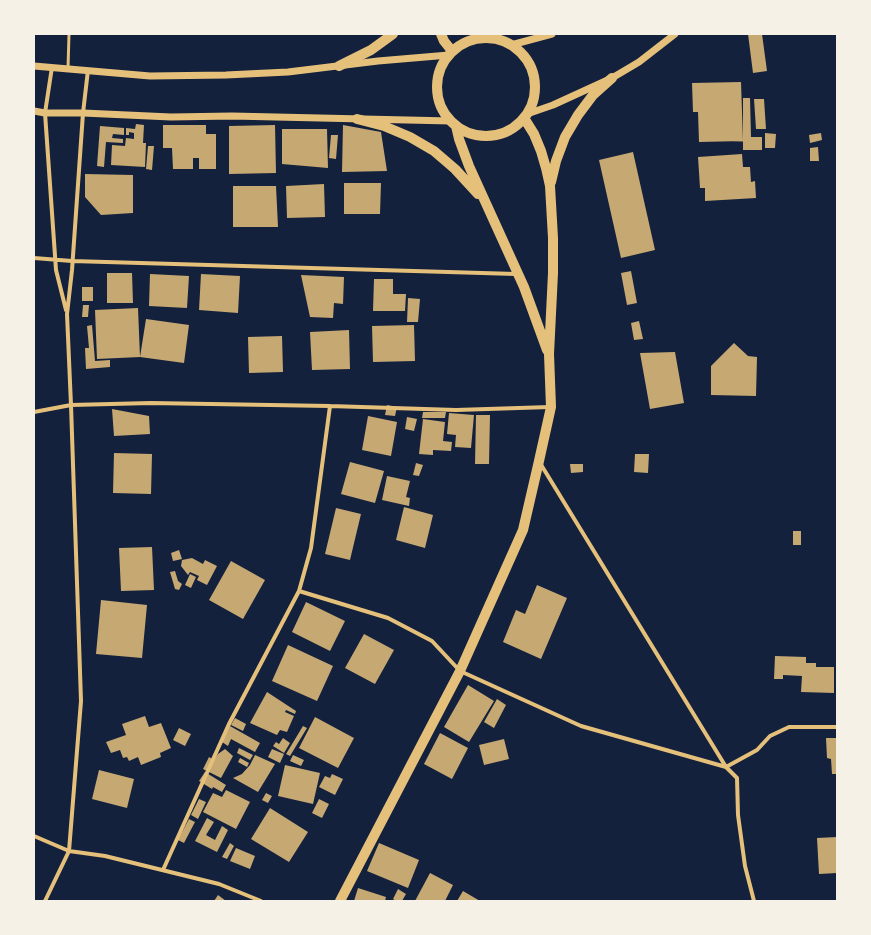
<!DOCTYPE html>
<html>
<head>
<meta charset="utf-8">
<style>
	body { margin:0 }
	#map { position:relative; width:871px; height:935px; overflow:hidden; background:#14213d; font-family:"Noto Sans",sans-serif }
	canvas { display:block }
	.frame { position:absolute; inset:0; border:35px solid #f6f1e7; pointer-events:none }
</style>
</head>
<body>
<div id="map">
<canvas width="871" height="935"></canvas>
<div class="frame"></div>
</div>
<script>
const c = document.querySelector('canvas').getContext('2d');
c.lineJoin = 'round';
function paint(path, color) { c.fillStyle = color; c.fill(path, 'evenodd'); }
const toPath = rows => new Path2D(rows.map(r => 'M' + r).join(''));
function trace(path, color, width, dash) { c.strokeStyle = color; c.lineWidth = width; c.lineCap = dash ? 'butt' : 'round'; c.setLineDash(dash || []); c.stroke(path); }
const building = toPath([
	[748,34,762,34,767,71,753,73],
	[741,82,743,141,699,142,698,112,693,112,692,83],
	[743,98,750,98,751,137,762,137,762,150,743,150],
	[754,99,764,99,766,129,756,129],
	[136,124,144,125,143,143,146,143,145,167,111,165,112,145,125,146,126,138,134,139,134,133,129,132,129,135,126,135,126,128,135,129],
	[163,125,206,125,206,134,216,134,216,169,199,169,199,158,193,158,193,169,173,169,172,148,163,148],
	[275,125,276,173,229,174,229,126],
	[343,125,381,132,387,171,342,172],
	[100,126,124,128,124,135,113,134,112,138,123,139,123,143,106,142,104,167,97,166],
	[282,129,327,129,328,168,282,164],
	[765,133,776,134,775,148,765,148],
	[821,133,822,140,810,143,809,135],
	[331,135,338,135,336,159,329,158],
	[148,146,154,146,152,170,146,169],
	[818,147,819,161,810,161,810,148],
	[633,152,655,250,621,258,599,160],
	[742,154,743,167,750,167,751,182,755,181,756,198,705,201,705,188,700,188,698,157],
	[85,174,133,175,133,213,101,215,85,197],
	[344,183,381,183,380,214,344,214],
	[324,184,325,217,287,218,286,186],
	[233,186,276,186,278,227,233,227],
	[631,271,637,303,627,305,621,273],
	[107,273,132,273,133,303,107,303],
	[150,274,189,276,187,308,149,306],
	[201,274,240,276,238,313,199,310],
	[301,275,344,277,343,304,334,303,333,318,310,317],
	[374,279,393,279,393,294,406,294,405,311,373,311],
	[82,287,93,287,93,301,82,301],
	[408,298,420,299,418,322,407,322],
	[83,305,89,305,88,317,82,317],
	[138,308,140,357,97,359,95,310],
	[146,319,189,325,184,363,140,357],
	[639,321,643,339,634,340,631,323],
	[92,325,95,361,110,360,110,367,86,369,85,348,89,348,87,326],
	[414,325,415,361,373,362,372,326],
	[349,330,350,369,312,370,310,332],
	[282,336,283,372,249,373,248,337],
	[734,343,748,356,757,357,756,396,711,395,711,366],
	[675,352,684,403,650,409,640,353],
	[387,405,397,407,395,416,385,415],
	[112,409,149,416,150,434,114,436],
	[423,412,446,412,445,418,422,418],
	[449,413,474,415,471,448,455,447,456,435,447,434],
	[476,415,490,415,489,464,475,464],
	[368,416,397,422,391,456,362,450],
	[407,417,417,419,414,431,405,429],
	[423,419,445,422,443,441,452,442,451,451,433,450,433,455,419,454],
	[114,453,152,454,151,494,113,493],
	[635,454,649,454,648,473,634,472],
	[350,462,384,471,375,503,341,494],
	[416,463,423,465,419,476,413,475],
	[570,464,583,464,583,472,571,473],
	[387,476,410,481,406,497,410,498,409,506,382,500],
	[404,507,433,515,425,548,396,540],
	[336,508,361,514,350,560,325,554],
	[793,531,801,531,801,545,793,545],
	[152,547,154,590,121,591,119,548],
	[179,550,182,559,173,561,171,553],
	[192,558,203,564,205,560,217,566,207,585,197,580,199,576,190,572,188,575,181,566,182,560],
	[231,561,265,580,243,619,209,600],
	[175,571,178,581,182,584,179,590,175,589,170,572],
	[190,574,196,577,191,588,185,585],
	[537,585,567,598,541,659,503,642,516,610,525,614],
	[101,600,147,605,142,658,96,654],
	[306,602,345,621,330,651,292,632],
	[364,634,394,650,375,684,345,668],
	[288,645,333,666,317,701,272,681],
	[775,656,806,657,806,663,816,663,816,667,834,667,834,693,801,692,802,676,783,675,783,679,774,679],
	[468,685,494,701,469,742,444,727],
	[267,692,296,711,295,714,286,710,285,712,294,716,287,732,280,730,277,735,250,723],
	[497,699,506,705,494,728,484,722],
	[145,716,149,727,161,723,171,748,160,753,161,757,141,765,138,757,129,761,127,757,123,758,120,750,111,753,106,742,126,735,122,724],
	[315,717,354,738,338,768,299,748],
	[235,718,246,724,243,731,231,725],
	[230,726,260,743,255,752,231,739,228,746,222,742],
	[303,726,307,728,290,756,286,754],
	[179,728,191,734,185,746,173,740],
	[440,733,468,748,452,779,424,764],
	[283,738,290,743,284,753,273,746,276,742,279,744],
	[826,738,837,738,837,774,832,774,831,759,827,758],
	[504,739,509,759,484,765,479,745],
	[239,748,253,755,250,760,237,753],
	[225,749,233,756,221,778,203,769,209,757,214,760,218,754],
	[272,749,284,754,280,763,268,757],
	[255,755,275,764,258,792,233,778,242,774,250,765],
	[293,755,304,760,301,766,290,761],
	[240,758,249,763,247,767,238,762],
	[285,765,320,773,313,804,278,796],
	[99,770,134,779,127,808,92,799],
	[205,772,226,785,222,792,213,787,212,789,199,781],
	[332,774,343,779,335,795,319,787,325,776,330,778],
	[226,790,250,802,236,829,203,812,213,793,222,797],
	[266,793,272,796,268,803,262,800],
	[199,799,206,802,198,819,191,815],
	[319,799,329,804,322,818,312,813],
	[270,808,308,832,289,862,251,839],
	[207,818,214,822,206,835,215,840,222,826,228,830,217,852,195,841],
	[189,819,195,822,184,843,178,840],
	[837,837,837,873,819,874,817,838],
	[230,843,234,846,227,859,222,857],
	[379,843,419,860,408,888,367,871],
	[236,848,255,856,250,869,230,861],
	[430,873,453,885,445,901,415,901],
	[358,888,386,897,385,901,354,901],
	[398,889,406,894,402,901,396,901,393,899],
	[463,891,480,901,457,901],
	[218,895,226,901,214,901]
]);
const service = toPath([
	[68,68,69,34]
]);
const minor = toPath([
	[52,67,45,113,56,270,66,310],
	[34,258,72,261,516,274],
	[34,412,71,405,151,403,330,406,456,410,550,407],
	[540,463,726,767,757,750,770,736,789,727,837,727],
	[299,591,388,618,432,641,460,671,581,726,726,767,737,778,738,815,745,866,754,901],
	[34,836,69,851,105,856,219,884,261,901],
	[163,870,229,724,299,591,311,548,330,406],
	[45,901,69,851,81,701,71,405,67,314,72,270,83,113,88,70]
]);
const tertiary = toPath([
	[511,45,552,34],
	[34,66,150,76,226,75,288,72,378,61,449,55],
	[34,111,45,113,83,113,171,117,232,116,451,121],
	[527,114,553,105,612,78,639,62,675,34]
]);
const primary = toPath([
	[441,34,444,41,452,51],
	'437 87a49 49 0 1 1 98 0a49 49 0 1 1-98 0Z',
	[339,66,371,50,393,34],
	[357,119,384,126,410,137,434,151,455,169,478,194],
	[456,126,459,139,469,166,524,287,547,350],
	[551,182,556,161,565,137,578,115,593,95,612,78],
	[340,901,460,671,523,530,539,461,551,407,549,354,553,273,553,238,550,186,546,168,541,151,534,134,524,118]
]);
paint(building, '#c6a872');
trace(service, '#e5c07b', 3);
trace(minor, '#e5c07b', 4);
trace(tertiary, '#e5c07b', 7);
trace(primary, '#e5c07b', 10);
</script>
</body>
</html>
